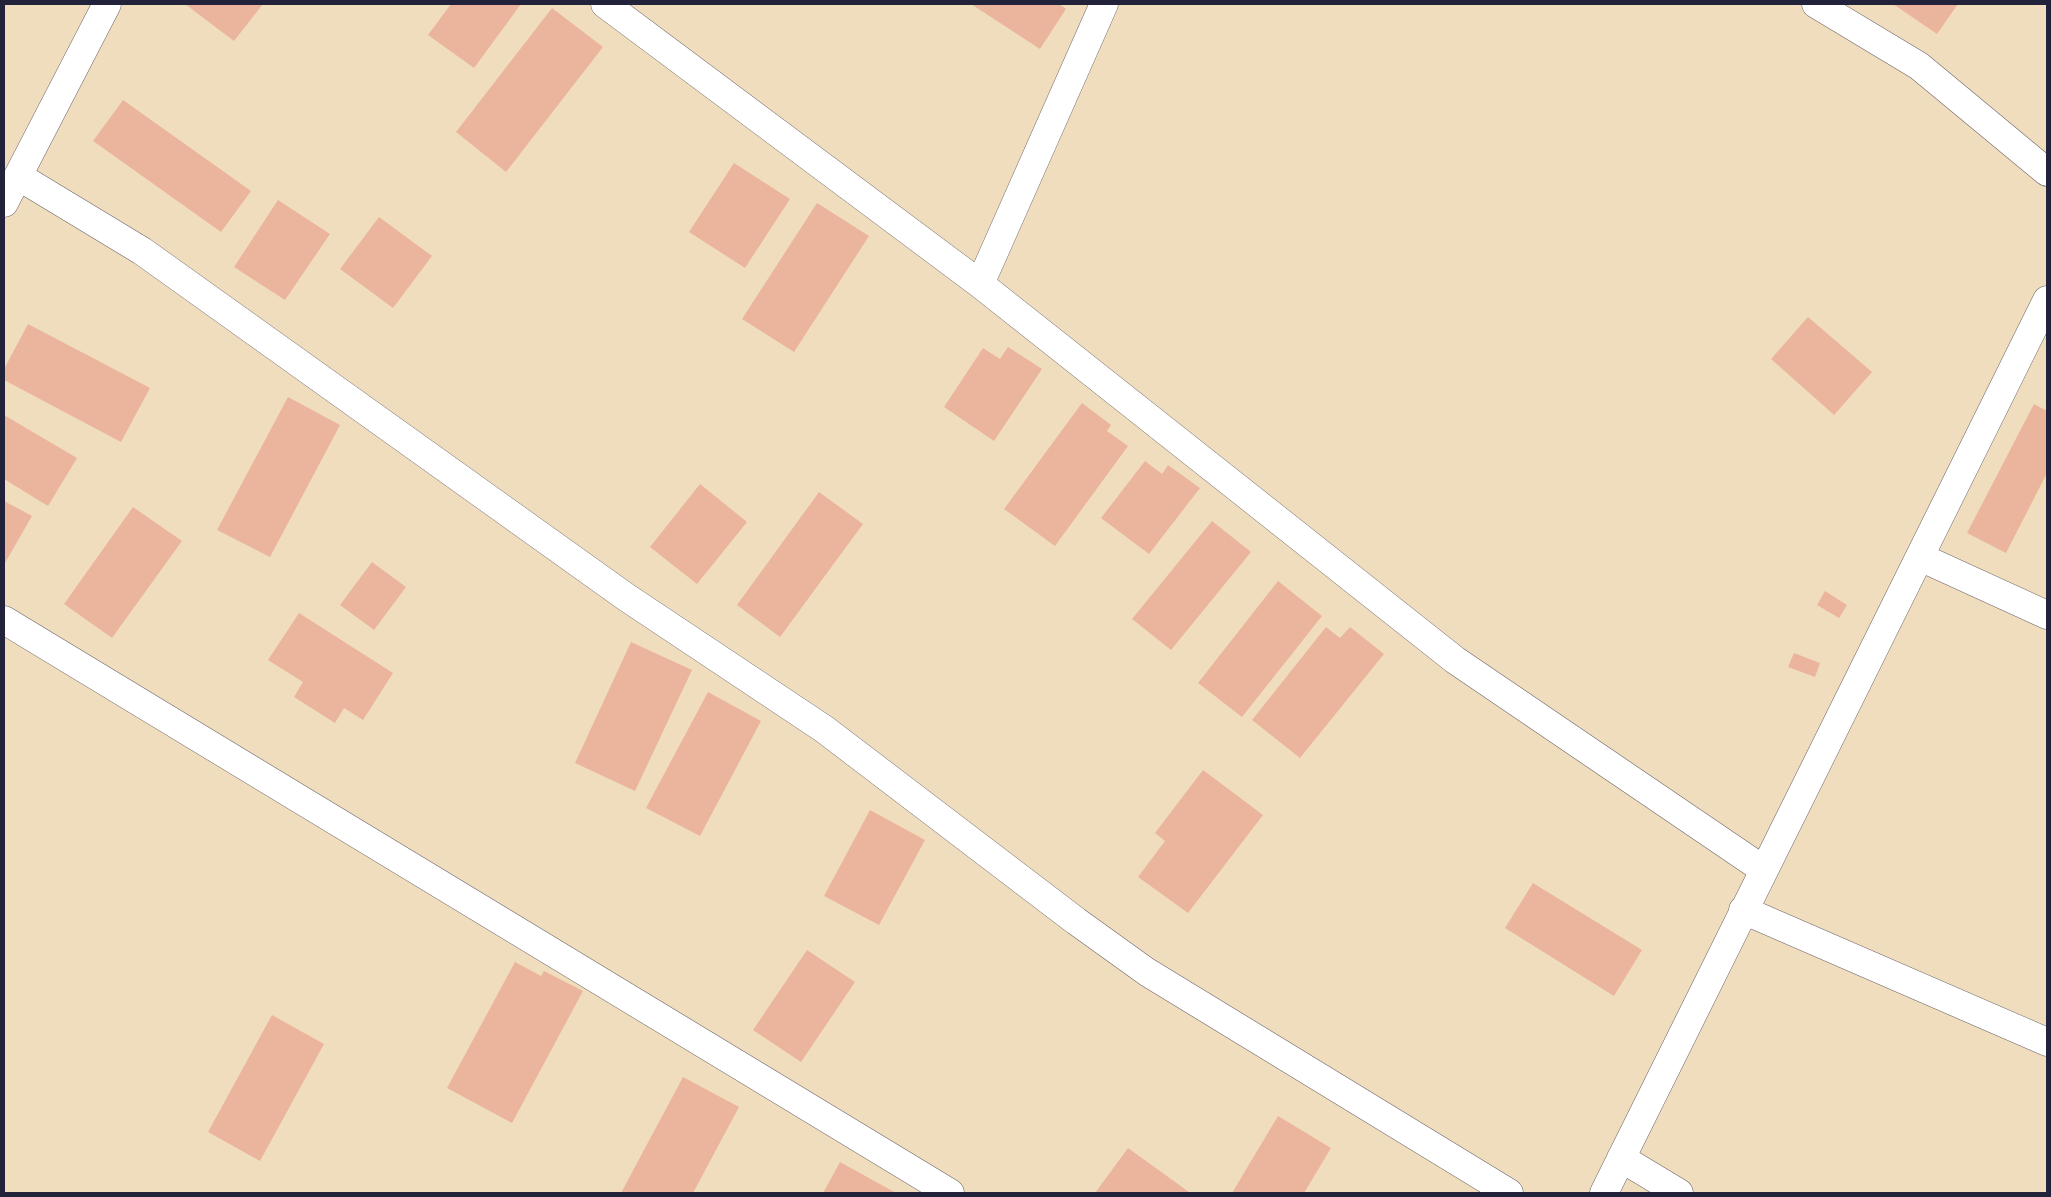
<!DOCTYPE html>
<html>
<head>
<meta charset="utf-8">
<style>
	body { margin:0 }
	#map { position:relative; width:2051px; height:1197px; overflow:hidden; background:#f0ddbd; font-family:"Balsamiq Sans",sans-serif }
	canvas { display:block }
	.frame { position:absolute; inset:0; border:5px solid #22223b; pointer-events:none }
</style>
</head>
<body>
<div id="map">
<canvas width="2051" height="1197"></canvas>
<div class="frame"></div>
</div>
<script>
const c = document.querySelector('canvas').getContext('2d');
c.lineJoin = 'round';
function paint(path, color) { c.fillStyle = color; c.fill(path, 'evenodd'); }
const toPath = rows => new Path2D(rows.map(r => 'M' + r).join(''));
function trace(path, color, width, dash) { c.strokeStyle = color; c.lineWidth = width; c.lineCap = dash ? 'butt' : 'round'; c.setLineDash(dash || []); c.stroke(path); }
const building = toPath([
	[185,4,263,4,234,41],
	[451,4,521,4,474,68,428,35],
	[971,4,1059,4,1066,9,1040,49],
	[1893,4,1958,4,1937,34],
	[552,8,603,47,506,172,456,132],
	[123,100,251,191,221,232,93,141],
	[734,163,790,199,745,268,689,232],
	[278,200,330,234,285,300,234,267],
	[817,203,869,236,794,352,742,319],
	[379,217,432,256,393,308,340,269],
	[1808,317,1872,372,1834,415,1771,359],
	[28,324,150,388,121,442,4,380,4,369],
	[1008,347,1042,369,994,441,944,407,983,348,1000,359],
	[288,397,340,425,270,557,217,530],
	[1082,403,1111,425,1107,431,1128,446,1055,546,1004,509],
	[2034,404,2047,411,2047,473,2006,553,1967,533],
	[4,415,77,458,48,506,4,479],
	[1145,461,1162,474,1168,465,1200,488,1149,554,1101,518],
	[700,484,747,522,697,584,650,547],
	[819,492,863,524,780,637,737,605],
	[4,501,32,516,5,563,4,562],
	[133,507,182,541,112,638,64,604],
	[1212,521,1251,552,1171,650,1132,619],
	[372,562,406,587,374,630,340,605],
	[1278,581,1322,616,1242,717,1198,683],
	[1825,591,1847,605,1839,618,1817,605],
	[299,613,393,673,363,720,344,708,335,723,294,697,303,682,268,660],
	[1326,627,1340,638,1350,627,1384,654,1300,758,1252,720],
	[631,642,692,670,635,791,575,763],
	[1794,653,1820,663,1815,677,1788,667],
	[708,692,761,721,700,836,646,808],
	[1203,770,1263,815,1188,913,1138,877,1165,841,1155,833],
	[870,810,925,840,879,925,824,896],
	[1533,883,1642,950,1614,996,1505,928],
	[807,950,855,982,801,1062,753,1030],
	[515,962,541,976,544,971,583,991,512,1123,447,1088],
	[272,1015,324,1044,260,1161,208,1132],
	[683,1077,739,1107,693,1193,621,1193],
	[1278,1116,1331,1148,1304,1193,1232,1193],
	[1128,1148,1189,1192,1187,1193,1095,1193],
	[840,1162,896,1193,823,1193]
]);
const street = toPath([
	[605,4,980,284,1455,660,1764,870],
	[1816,4,1919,66,2047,172],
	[18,176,142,251,626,597,824,729,1076,921,1147,972,1509,1193],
	[4,203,107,4],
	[980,284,1104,4],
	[1920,557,2047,615],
	[4,620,950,1193],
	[1743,910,2047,1042],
	[1621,1158,1679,1193],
	[1604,1193,2047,300]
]);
paint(building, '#ebb59d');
trace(street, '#6a6368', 29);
trace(street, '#fff', 28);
</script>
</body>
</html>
